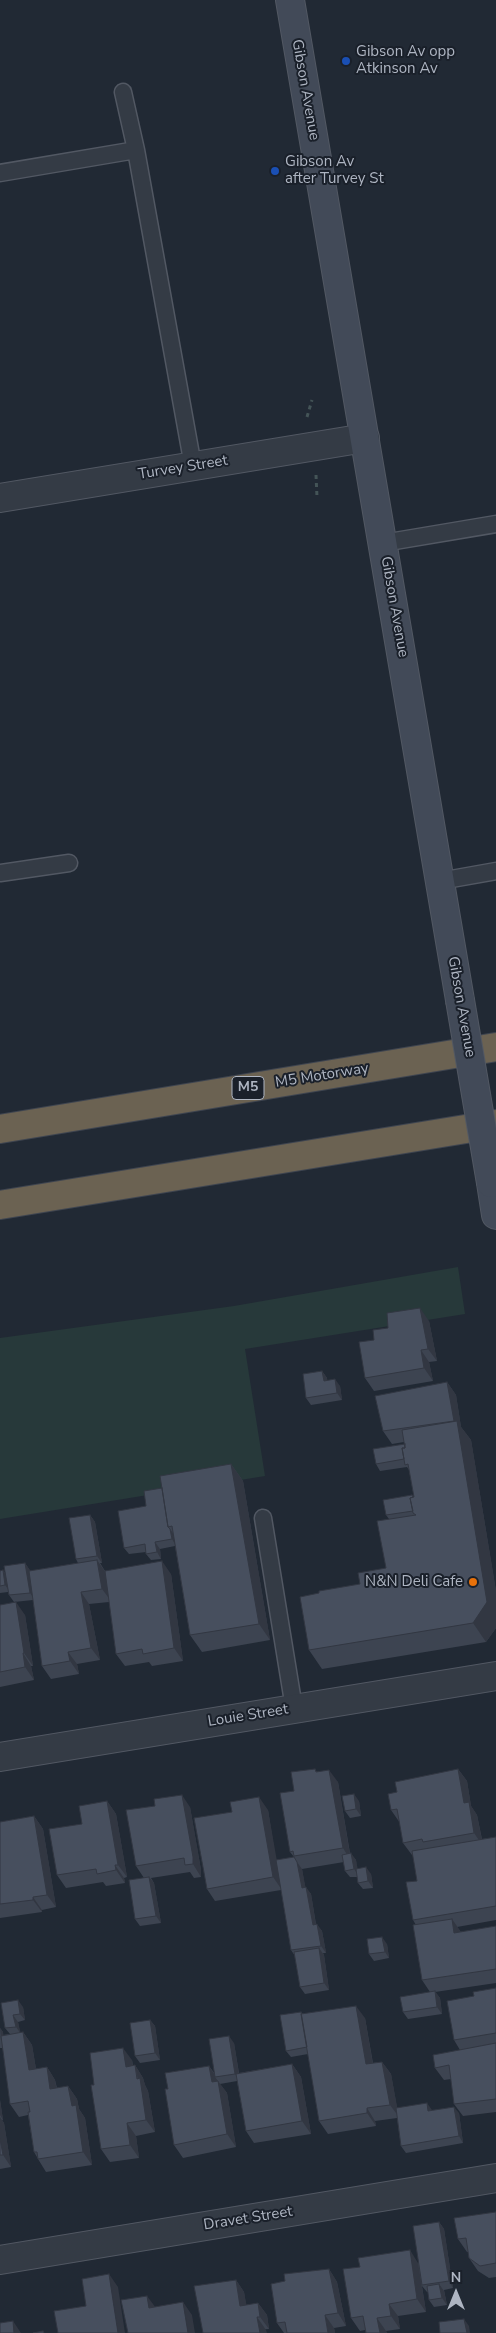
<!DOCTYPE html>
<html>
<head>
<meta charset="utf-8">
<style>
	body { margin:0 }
	#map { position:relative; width:496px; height:2333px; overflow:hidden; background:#212934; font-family:"Nunito Sans",sans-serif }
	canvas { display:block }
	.north { position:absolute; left:431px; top:2268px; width:50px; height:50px; -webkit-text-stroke:4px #1a202a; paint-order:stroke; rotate:0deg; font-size:14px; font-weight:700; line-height:20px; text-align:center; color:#aeb5c2 }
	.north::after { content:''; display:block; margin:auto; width:18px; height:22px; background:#aeb5c2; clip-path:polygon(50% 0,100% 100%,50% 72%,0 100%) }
</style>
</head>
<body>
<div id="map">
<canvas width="496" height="2333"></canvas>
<div class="north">N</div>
</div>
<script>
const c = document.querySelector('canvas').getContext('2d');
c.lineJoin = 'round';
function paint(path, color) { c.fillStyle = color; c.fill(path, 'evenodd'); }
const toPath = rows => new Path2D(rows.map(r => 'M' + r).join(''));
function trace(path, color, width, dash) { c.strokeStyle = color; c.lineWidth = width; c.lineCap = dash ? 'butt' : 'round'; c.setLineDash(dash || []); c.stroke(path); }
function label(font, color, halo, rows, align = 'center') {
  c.font = font + ' "Nunito Sans",sans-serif'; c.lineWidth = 4; c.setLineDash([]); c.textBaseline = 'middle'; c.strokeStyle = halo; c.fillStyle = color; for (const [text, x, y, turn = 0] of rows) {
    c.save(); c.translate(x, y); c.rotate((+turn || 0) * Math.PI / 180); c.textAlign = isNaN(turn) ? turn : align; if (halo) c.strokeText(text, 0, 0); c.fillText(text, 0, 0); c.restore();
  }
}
const green = toPath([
	[458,1267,465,1314,245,1349,265,1476,0,1519,0,1338,234,1306]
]);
const path = toPath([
	[307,417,312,400],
	[316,475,317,497]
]);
const service = toPath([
	[123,92,136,150,193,466],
	[0,173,136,150],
	[383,543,496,524],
	[0,873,69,863],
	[440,881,496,871],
	[263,1518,294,1708]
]);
const minor = toPath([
	[0,498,365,438],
	[0,1757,496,1676],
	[0,2260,496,2178]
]);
const secondary = toPath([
	[290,0,460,1000],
	[491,1183,496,1215]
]);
const motorway = toPath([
	[0,1129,496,1047],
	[0,1205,496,1124]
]);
const secondaryBridge = toPath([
	[460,1000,491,1183]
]);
const wall = toPath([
	[429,1321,437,1361,429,1362,433,1381,374,1391,365,1378,374,1340],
	[322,1371,327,1378,327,1381,340,1386,342,1400,311,1405,306,1398],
	[447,1382,456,1395,461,1427,471,1440,496,1591,496,1628,486,1642,322,1669,309,1650,319,1593,360,1584,386,1568,389,1519,386,1515,412,1495,414,1497,409,1470,407,1467,380,1471,376,1464,405,1444,404,1442,392,1444,383,1431],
	[231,1464,243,1481,270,1640,202,1652,190,1635,175,1546,160,1549,161,1559,151,1560,146,1554,146,1552,129,1554,124,1548,146,1506,162,1488],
	[90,1515,95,1522,102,1563,100,1563,105,1571,171,1574,183,1661,152,1666,149,1662,125,1666,116,1654,109,1602,89,1604,100,1660,77,1664,79,1674,51,1679,42,1666,33,1600,14,1602,9,1595,8,1592,0,1593,0,1571,3,1570,6,1574,25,1563,30,1571,78,1563,76,1559],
	[0,1605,25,1615,33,1666,31,1666,34,1680,0,1687],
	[315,1769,317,1772,338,1782,350,1853,356,1860,357,1869,371,1874,373,1888,363,1889,358,1883,357,1877,350,1877,345,1871,344,1862,302,1869,305,1887,311,1894,316,1924,322,1931,326,1953,323,1953,324,1955,329,1990,305,1994,300,1987,295,1956,291,1950,281,1890,215,1901,207,1889,268,1810,276,1860,294,1857,290,1852,294,1791],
	[458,1769,467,1781,471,1806,477,1815,482,1839,496,1837,496,1920,457,1927,461,1932,496,1926,496,1983,435,1992,440,1998,442,2014,408,2019,403,2012,430,1992,422,1980,416,1925,413,1920,417,1881,413,1855,412,1855,403,1843,400,1823,391,1810],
	[107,1801,116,1814,127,1877,124,1878,125,1883,106,1886,103,1882,66,1888,57,1875,82,1824],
	[359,1801,361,1816,350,1818,345,1811],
	[190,1807,201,1870,201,1877,194,1878,190,1872,151,1878,154,1883,161,1923,140,1926,135,1919,144,1878,136,1866],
	[34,1816,43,1829,56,1907,42,1910,42,1912,0,1918,0,1822],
	[387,1944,389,1958,374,1961,369,1954],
	[496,1988,496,2112,463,2116,454,2104,451,2079,444,2080,435,2068,460,2050,454,2040,474,1996],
	[1,2003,23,2007,25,2020,18,2022,20,2033,23,2032,32,2045,36,2069,47,2067,55,2080,57,2088,68,2086,77,2099,79,2109,85,2118,92,2165,46,2172,38,2159,37,2157,34,2152,28,2115,19,2117,10,2104,3,2048,0,2048,0,2028,3,2032,3,2035,10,2034,5,2028],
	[301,2012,303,2014,365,2018,373,2063,382,2062,391,2074,397,2108,432,2110,459,2113,463,2143,406,2153,401,2146,397,2118,375,2121,376,2126,328,2134,319,2121,308,2054,291,2057,286,2051],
	[150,2020,155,2026,160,2060,140,2063,135,2056],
	[234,2043,239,2073,292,2064,301,2077,311,2134,254,2143,246,2131,237,2081,220,2084,227,2093,236,2147,183,2158,174,2145,168,2089,209,2066,215,2074],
	[132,2060,133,2065,135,2065,143,2078,145,2085,148,2091,155,2132,136,2136,139,2158,110,2162,101,2149,94,2085],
	[0,2100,3,2120,2,2120,4,2123,11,2167,0,2169],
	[496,2212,496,2277,489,2278,478,2271,469,2258,468,2252,467,2252,458,2239],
	[439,2222,444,2229,453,2288,444,2290,447,2305,434,2307,429,2300,428,2292,427,2292,422,2286,426,2312,398,2316,400,2329,386,2331,387,2333,366,2333,365,2330,360,2331,351,2318,418,2263],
	[329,2269,337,2282,346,2326,334,2328,335,2333,284,2333,277,2323,285,2281],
	[236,2280,244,2292,246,2305,258,2303,267,2315,269,2329,203,2333]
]);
const shadedWall = toPath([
	[420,1308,429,1321,437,1361,428,1349],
	[421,1350,429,1362,433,1381,424,1368],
	[322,1371,327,1378,329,1388,324,1381],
	[335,1379,340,1386,342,1400,337,1393],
	[447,1382,456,1395,461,1427,471,1440,496,1591,496,1628,486,1642,473,1623,458,1427,454,1421],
	[231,1464,243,1481,270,1640,259,1624],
	[90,1515,95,1522,102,1563,97,1556],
	[170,1529,175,1536,176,1546,172,1539],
	[155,1542,160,1549,161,1559,157,1552],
	[97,1560,106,1573,111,1601,102,1589],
	[162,1561,171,1574,183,1661,174,1648],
	[25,1563,30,1570,35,1600,30,1593],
	[3,1570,8,1577,10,1592,5,1585],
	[81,1592,89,1604,100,1660,91,1648],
	[16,1602,25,1615,33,1666,24,1653],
	[68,1652,77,1664,79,1674,70,1661],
	[23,1653,31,1666,34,1680,25,1667],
	[458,1769,467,1781,471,1806,477,1815,483,1846,474,1833,464,1803],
	[329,1770,338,1782,351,1861,343,1848],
	[354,1794,359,1801,361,1816,356,1809],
	[182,1795,190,1807,201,1870,201,1877,193,1864],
	[259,1797,268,1810,282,1890,273,1877],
	[107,1801,116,1814,127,1877,118,1865],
	[34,1816,43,1829,56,1907,47,1895],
	[351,1853,356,1860,359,1876,354,1869],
	[297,1862,302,1869,307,1895,302,1888],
	[115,1865,124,1878,125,1883,116,1870],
	[366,1867,371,1874,373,1888,368,1881],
	[149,1877,154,1883,161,1923,156,1916],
	[306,1887,311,1894,317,1932,313,1925],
	[33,1897,42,1910,42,1912,33,1900],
	[452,1919,461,1932,454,1933],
	[317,1924,322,1931,326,1953,321,1946],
	[382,1937,387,1944,389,1958,385,1952],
	[319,1948,324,1955,329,1990,324,1983],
	[435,1991,440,1998,442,2014,437,2007],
	[18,2000,23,2007,25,2020,20,2014],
	[356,2006,365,2018,375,2077,366,2064],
	[13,2015,18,2022,21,2034,16,2027],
	[150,2020,155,2026,160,2060,155,2053],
	[0,2028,3,2032,6,2047,1,2040],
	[23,2032,32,2045,38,2082,29,2070],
	[229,2036,234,2043,240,2081,235,2074],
	[123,2048,132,2060,135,2079,126,2067],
	[382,2062,391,2074,399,2117,390,2105],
	[292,2064,301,2077,311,2134,302,2121],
	[135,2065,143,2078,145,2085,148,2091,155,2132,146,2120],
	[209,2066,216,2077,215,2077,227,2093,236,2147,227,2134,212,2082],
	[47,2067,55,2080,59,2102,50,2089],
	[68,2086,77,2099,79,2109,85,2118,92,2165,83,2152,72,2106],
	[0,2100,3,2120,0,2115],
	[427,2103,432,2110,428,2111],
	[454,2107,459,2113,463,2143,459,2136],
	[367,2108,375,2121,376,2126,367,2113],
	[0,2117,4,2123,11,2167,3,2155,0,2139],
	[127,2123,136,2136,139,2158,130,2145],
	[439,2222,444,2229,453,2288,449,2281],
	[410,2250,418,2263,426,2312,417,2299],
	[329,2269,337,2282,346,2326,338,2313],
	[109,2274,118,2287,125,2333,118,2333],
	[236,2280,244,2292,249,2318,240,2306],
	[439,2284,444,2291,447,2305,442,2298],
	[147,2296,156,2308,149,2308],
	[183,2302,192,2315,195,2333,188,2333],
	[258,2303,267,2315,269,2329,260,2317],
	[389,2304,398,2316,400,2329,391,2316],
	[325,2315,334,2328,335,2333,328,2333],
	[257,2317,266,2330,267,2333,260,2333],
	[377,2318,386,2331,387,2333,380,2333],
	[464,2319,469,2326,470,2333,467,2333],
	[13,2321,21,2333,14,2333]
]);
const building = toPath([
	[420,1308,428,1349,421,1350,424,1368,365,1378,359,1342,374,1340,373,1330,388,1328,387,1313,420,1308],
	[322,1371,324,1381,335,1379,337,1393,306,1398,303,1374,322,1371],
	[447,1382,454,1421,383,1431,375,1396,447,1382],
	[457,1421,487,1602,473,1623,309,1650,300,1597,319,1593,319,1591,360,1584,358,1573,386,1568,377,1521,416,1515,413,1513,410,1498,414,1497,408,1464,405,1465,402,1448,405,1448,402,1430,457,1421],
	[405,1444,405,1448,402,1448,404,1459,376,1464,373,1449,405,1444],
	[231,1464,259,1624,190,1635,172,1526,168,1527,160,1476,231,1464],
	[162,1488,168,1527,170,1529,172,1539,155,1542,157,1552,146,1554,145,1544,124,1548,118,1511,146,1506,144,1491,162,1488],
	[412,1495,413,1497,410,1498,413,1511,386,1515,383,1500,412,1495],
	[90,1515,97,1556,76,1559,69,1518,90,1515],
	[97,1560,102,1589,81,1592,91,1648,68,1652,70,1661,42,1666,29,1571,97,1560],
	[162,1561,174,1648,143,1654,142,1649,116,1654,105,1571,162,1561],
	[25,1563,30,1593,9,1595,4,1566,25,1563],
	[3,1570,5,1585,0,1586,0,1571,3,1570],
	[16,1602,24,1653,23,1653,25,1667,0,1672,0,1605,16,1602],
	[315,1769,316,1772,329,1770,343,1848,294,1856,293,1851,290,1852,280,1793,294,1791,291,1772,315,1769],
	[458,1769,464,1803,469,1802,474,1833,423,1842,422,1839,403,1843,397,1809,391,1810,388,1794,397,1792,395,1782,458,1769],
	[354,1794,356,1809,345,1811,342,1796,354,1794],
	[182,1795,193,1857,193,1864,185,1865,184,1858,136,1866,126,1810,155,1806,154,1799,182,1795],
	[259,1797,273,1877,207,1889,194,1818,232,1812,230,1802,259,1797],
	[107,1801,118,1865,115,1865,116,1870,97,1874,96,1869,57,1875,49,1829,82,1824,79,1806,107,1801],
	[34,1816,47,1895,33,1897,33,1900,0,1904,0,1822,34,1816],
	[496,1837,496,1906,413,1920,406,1882,417,1881,412,1851,496,1837],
	[351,1853,354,1869,345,1871,342,1855,351,1853],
	[294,1857,297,1862,302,1888,306,1887,313,1925,317,1924,321,1946,291,1950,276,1860,294,1857],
	[366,1867,368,1881,358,1883,356,1869,366,1867],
	[149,1877,156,1916,135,1919,129,1880,149,1877],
	[452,1919,454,1933,496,1926,496,1969,422,1980,413,1925,452,1919],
	[382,1937,385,1952,369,1954,367,1939,382,1937],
	[319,1948,324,1983,300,1987,294,1952,319,1948],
	[496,1988,496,2033,454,2040,447,2001,474,1996,473,1992,496,1988],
	[435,1991,437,2007,403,2012,400,1997,435,1991],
	[18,2000,20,2014,13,2015,16,2027,5,2028,1,2003,18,2000],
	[356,2006,366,2064,382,2062,390,2105,367,2108,367,2113,319,2121,301,2014,356,2006],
	[301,2012,307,2047,286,2051,280,2015,301,2012],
	[150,2020,155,2053,135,2056,130,2023,150,2020],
	[23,2032,29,2070,47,2067,50,2089,68,2086,72,2106,76,2105,83,2152,38,2159,37,2152,34,2152,28,2112,30,2112,28,2101,10,2104,1,2036,23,2032],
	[229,2036,235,2074,215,2077,209,2039,229,2036],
	[496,2043,496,2099,454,2104,449,2065,435,2068,433,2055,496,2043],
	[123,2048,126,2067,135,2065,137,2079,140,2078,146,2120,127,2123,130,2145,101,2149,91,2085,94,2085,90,2053,123,2048],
	[292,2064,302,2121,246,2131,236,2074,292,2064],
	[209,2066,212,2082,218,2081,227,2134,174,2145,165,2089,168,2089,165,2073,209,2066],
	[427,2103,428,2111,454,2107,459,2136,401,2146,396,2108,427,2103],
	[0,2139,3,2155,0,2155,0,2139],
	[496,2212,496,2263,480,2266,469,2258,466,2238,458,2239,454,2218,496,2212],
	[439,2222,449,2281,422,2285,413,2226,439,2222],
	[410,2250,417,2299,389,2304,391,2316,377,2318,380,2333,366,2333,363,2316,351,2318,343,2269,360,2267,358,2258,410,2250],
	[329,2269,338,2313,325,2315,328,2333,287,2333,285,2322,277,2323,271,2284,285,2281,284,2274,329,2269],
	[109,2274,118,2333,58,2333,54,2311,86,2306,82,2279,109,2274],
	[236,2280,240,2306,258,2303,260,2317,257,2317,260,2333,203,2333,194,2286,236,2280],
	[439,2284,442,2298,429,2300,427,2286,439,2284],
	[147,2296,149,2308,183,2302,188,2333,128,2333,121,2300,147,2296],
	[464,2319,467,2333,440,2333,439,2322,464,2319],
	[13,2321,14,2333,0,2333,0,2323,13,2321],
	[43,2331,44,2333,33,2333,43,2331]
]);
const markers = [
	[346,61,5,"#1a4fb4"],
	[275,171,5,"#1a4fb4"],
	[473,1582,5,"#e8710a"]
];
const shields = [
	[248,1088,32]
];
const shieldNames = [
	["M5",248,1088]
];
const poiNames = [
	["Gibson Av opp",356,52],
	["Atkinson Av",356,69],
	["Gibson Av",285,162],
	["after Turvey St",285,179],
	["N&N Deli Cafe",463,1582,"right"]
];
const streetNames = [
	["Gibson Avenue",305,90,80],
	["Turvey Street",183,468,-9],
	["Gibson Avenue",394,607,80],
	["Gibson Avenue",461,1007,80],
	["M5 Motorway",322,1076,-9],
	["Louie Street",248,1716,-9],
	["Dravet Street",248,2219,-9]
];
paint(green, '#27393a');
trace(service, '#525863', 19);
trace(minor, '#525863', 30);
trace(secondary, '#525863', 30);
trace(motorway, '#3f4550', 30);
trace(path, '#445457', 3, [4, 4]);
trace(service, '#343b45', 16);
trace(minor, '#343b45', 28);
trace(secondary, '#424a58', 28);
trace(motorway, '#6b6252', 28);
trace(secondaryBridge, '#525863', 30, []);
trace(secondaryBridge, '#424a58', 28);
paint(wall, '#3d4451');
paint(shadedWall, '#323742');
paint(building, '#474f5e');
trace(building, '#323742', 1);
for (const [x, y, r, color] of markers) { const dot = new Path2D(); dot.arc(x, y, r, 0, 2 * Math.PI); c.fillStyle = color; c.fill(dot); trace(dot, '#1a202a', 2); }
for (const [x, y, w] of shields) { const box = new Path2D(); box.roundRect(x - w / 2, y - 11.5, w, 23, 4); c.fillStyle = '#1a202a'; c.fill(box); trace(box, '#aeb5c2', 1); }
label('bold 14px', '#aeb5c2', null, shieldNames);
label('15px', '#aeb5c2', '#1a202a', poiNames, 'left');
label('15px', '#aeb5c2', '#1a202a', streetNames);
</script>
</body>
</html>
